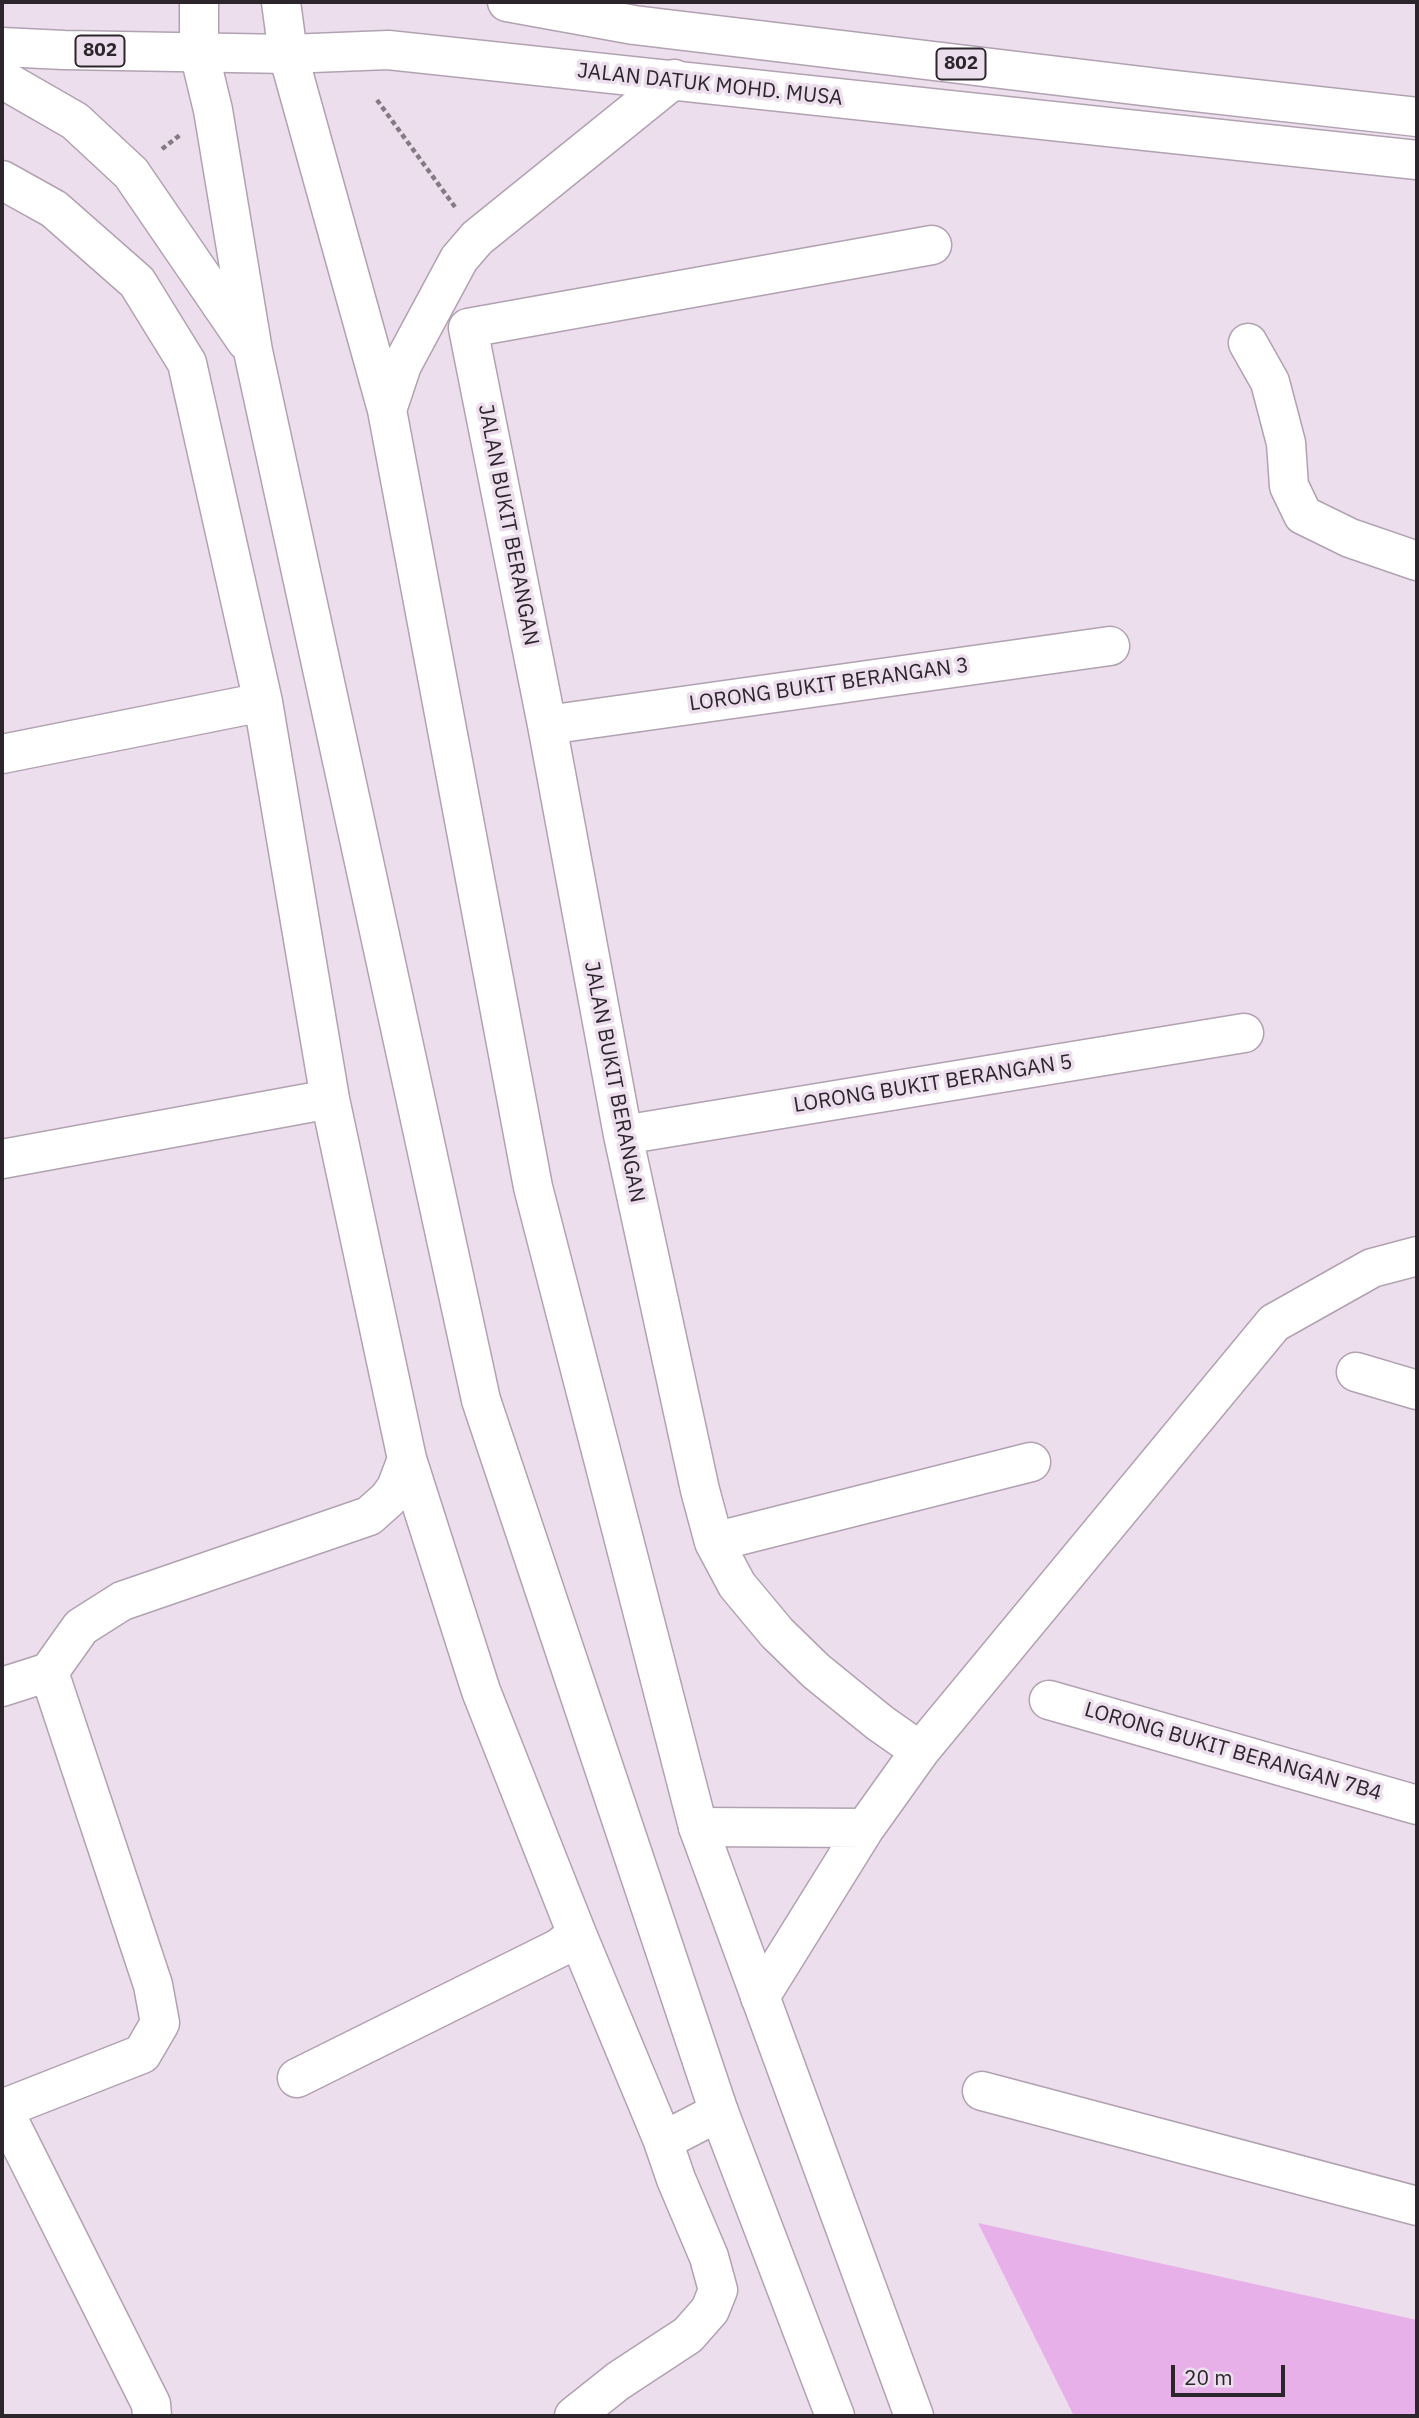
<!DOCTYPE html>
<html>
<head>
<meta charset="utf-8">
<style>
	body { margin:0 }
	#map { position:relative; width:1419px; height:2418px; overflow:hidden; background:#eddeed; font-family:"IBM Plex Sans",sans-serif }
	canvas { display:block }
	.frame { position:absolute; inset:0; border:4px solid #2c262c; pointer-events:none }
	.scale { position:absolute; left:1171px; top:2365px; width:114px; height:32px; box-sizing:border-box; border:4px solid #2c262c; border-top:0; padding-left:9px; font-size:21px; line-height:24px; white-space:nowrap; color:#2c262c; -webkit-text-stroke:5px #eddeed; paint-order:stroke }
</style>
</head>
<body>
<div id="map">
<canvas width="1419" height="2418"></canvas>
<div class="frame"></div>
<div class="scale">20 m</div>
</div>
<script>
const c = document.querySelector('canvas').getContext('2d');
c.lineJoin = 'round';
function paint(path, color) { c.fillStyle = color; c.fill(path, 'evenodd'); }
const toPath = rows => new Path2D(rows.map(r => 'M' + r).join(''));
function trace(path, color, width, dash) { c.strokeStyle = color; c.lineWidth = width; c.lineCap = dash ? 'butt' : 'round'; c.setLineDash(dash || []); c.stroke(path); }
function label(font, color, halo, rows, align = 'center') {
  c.font = font + ' "IBM Plex Sans",sans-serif'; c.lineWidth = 7; c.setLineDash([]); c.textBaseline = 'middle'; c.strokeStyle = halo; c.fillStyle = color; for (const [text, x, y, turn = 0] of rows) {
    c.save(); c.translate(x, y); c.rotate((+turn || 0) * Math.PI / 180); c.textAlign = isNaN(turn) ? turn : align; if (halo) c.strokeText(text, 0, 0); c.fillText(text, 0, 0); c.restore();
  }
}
const green = toPath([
	[978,2223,1417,2320,1417,2416,1074,2416]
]);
const path = toPath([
	[377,100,455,207],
	[162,149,180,135]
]);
const minor = toPath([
	[2,180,54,209,137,282,187,363,263,702,330,1099,407,1459,481,1691,577,1934,663,2141],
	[1248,343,1270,382,1286,443,1289,486,1303,515,1350,538,1417,561],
	[547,725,1110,646],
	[2,754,263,702],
	[623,1135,1244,1033],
	[2,1159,330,1099],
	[1356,1372,1417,1390],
	[714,1542,1031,1462],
	[2,1687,49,1672],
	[1049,1700,1417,1805],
	[920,1751,880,1723,816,1671,777,1633,737,1585,714,1542,700,1490,623,1135,547,725,468,328,932,245],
	[698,1827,865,1828],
	[760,1997,865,1828,920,1751,1274,1323,1372,1268,1417,1256],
	[297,2078,559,1948,577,1934],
	[982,2091,1417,2206],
	[2,2109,142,2054,160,2023,153,1985,49,1672,81,1627,122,1601,369,1516,388,1499,396,1488,407,1459],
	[3,2109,151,2404,152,2416],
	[574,2416,618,2381,688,2335,710,2310,718,2290,709,2257,676,2179,663,2141,719,2112]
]);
const major = toPath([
	[199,2,199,52,213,110,253,351,481,1400,719,2112,835,2416],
	[281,2,288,54,387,410,533,1187,698,1827,914,2416],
	[2,79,75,121,131,173,246,341],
	[387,410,402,365,459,259,477,238,674,79]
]);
const highway = toPath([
	[507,2,634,25,1167,89,1417,117],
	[2,47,64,50,288,54,388,50,1417,160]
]);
const shields = [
	[100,51,49],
	[961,64,49]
];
const shieldNames = [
	["802",100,51],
	["802",961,64]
];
const streetNames = [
	["JALAN DATUK MOHD. MUSA",710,85,6],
	["JALAN BUKIT BERANGAN",508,525,79],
	["LORONG BUKIT BERANGAN 3",829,685,-8],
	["JALAN BUKIT BERANGAN",614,1082,79],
	["LORONG BUKIT BERANGAN 5",933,1084,-9],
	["LORONG BUKIT BERANGAN 7B4",1233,1752,16]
];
paint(green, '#e7b0e9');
trace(minor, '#b1a2b1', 41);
trace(major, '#b1a2b1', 41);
trace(highway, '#b1a2b1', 41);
trace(path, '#847a84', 4.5, [5, 3.5]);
trace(minor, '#fff', 38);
trace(major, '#fff', 38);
trace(highway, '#fff', 38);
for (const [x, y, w] of shields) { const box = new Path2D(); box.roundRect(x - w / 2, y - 15.5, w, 31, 5); c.fillStyle = '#eddeed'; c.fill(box); trace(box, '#2c262c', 2); }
label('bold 19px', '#2c262c', null, shieldNames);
label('21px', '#2c262c', '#eddeed', streetNames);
</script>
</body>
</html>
